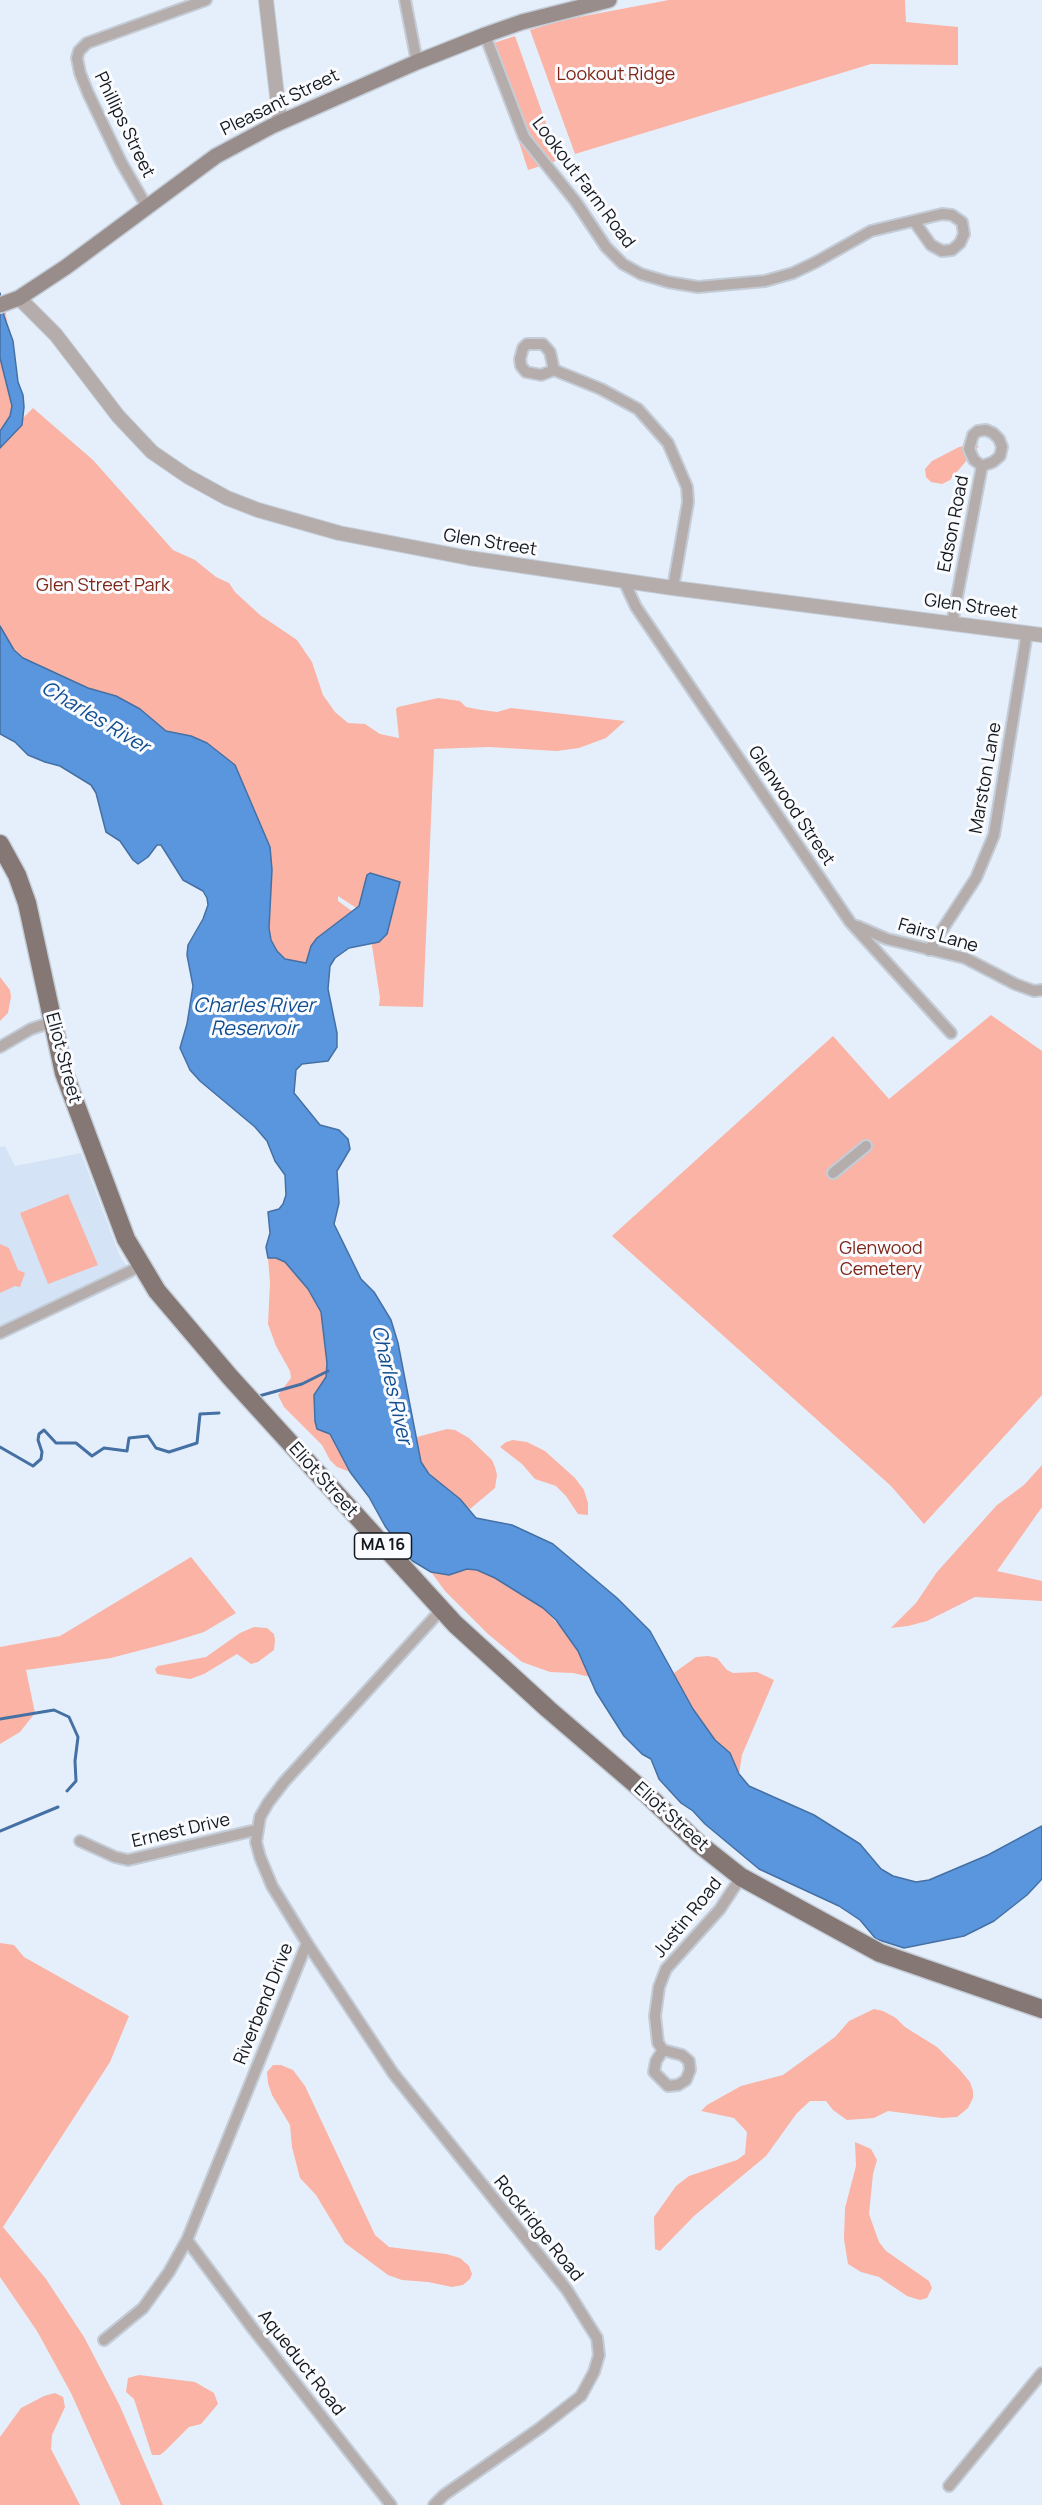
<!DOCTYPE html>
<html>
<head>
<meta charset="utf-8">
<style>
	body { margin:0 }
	canvas { display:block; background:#e5effb }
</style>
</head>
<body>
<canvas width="1042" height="2505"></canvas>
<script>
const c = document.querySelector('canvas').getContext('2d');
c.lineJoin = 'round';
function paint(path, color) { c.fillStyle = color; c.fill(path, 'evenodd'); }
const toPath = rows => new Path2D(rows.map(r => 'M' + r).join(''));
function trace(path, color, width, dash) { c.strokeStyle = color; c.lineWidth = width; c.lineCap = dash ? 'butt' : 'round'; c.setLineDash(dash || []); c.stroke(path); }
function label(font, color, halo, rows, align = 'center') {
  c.font = font + ' Manrope,sans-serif'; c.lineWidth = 6; c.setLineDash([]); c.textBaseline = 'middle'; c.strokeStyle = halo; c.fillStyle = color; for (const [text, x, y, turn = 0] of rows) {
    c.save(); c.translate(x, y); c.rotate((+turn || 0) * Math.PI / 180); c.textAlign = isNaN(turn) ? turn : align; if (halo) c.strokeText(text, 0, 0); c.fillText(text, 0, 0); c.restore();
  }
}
const built = toPath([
	[5,1146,15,1166,81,1153,119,1254,134,1278,0,1340,0,1147]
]);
const green = toPath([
	[669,0,905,0,906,22,958,27,958,65,871,64,575,154,530,30,563,20],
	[515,36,559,160,528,170,488,45],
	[4,300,21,420,33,408,93,460,173,550,195,560,216,577,229,583,235,592,260,615,297,640,312,662,323,695,335,712,348,723,365,724,380,734,399,738,396,709,398,707,438,698,460,701,466,707,482,710,497,712,511,708,625,721,606,738,579,748,557,751,489,747,434,749,423,1007,379,1006,380,998,371,939,364,913,338,896,338,901,352,911,317,938,306,964,285,959,277,951,271,939,269,928,272,870,270,847,235,765,207,743,191,736,166,731,140,709,116,696,88,688,23,658,14,650,0,626,0,304],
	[969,445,979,446,950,480,942,484,931,482,926,477,925,469,932,461,959,447],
	[0,977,10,990,11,997,8,1013,0,1021],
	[991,1015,1042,1051,1042,1395,924,1524,891,1486,612,1236,833,1036,889,1099],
	[68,1194,98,1265,48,1284,20,1213],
	[0,1244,9,1248,18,1270,25,1273,20,1287,15,1286,0,1293],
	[268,1258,276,1258,285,1262,308,1289,321,1312,327,1363,326,1377,321,1386,317,1429,330,1434,350,1472,337,1467,330,1460,322,1445,284,1407,278,1395,291,1378,290,1371,276,1346,268,1324,270,1283],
	[447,1429,455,1430,469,1438,492,1460,495,1467,497,1475,495,1488,470,1509,435,1480,421,1462,417,1437],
	[513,1440,527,1442,545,1451,575,1478,584,1490,588,1503,588,1515,578,1514,566,1496,556,1486,535,1479,522,1464,500,1447,506,1442],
	[1042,1465,1042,1507,997,1571,1042,1581,1042,1601,975,1597,927,1621,908,1626,891,1628,916,1603,937,1572,997,1505,1024,1485],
	[191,1557,236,1613,204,1632,172,1642,111,1658,26,1670,35,1713,20,1732,0,1744,0,1647,60,1636],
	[467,1569,477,1570,495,1578,543,1608,566,1633,578,1651,590,1677,573,1673,550,1672,522,1662,488,1634,445,1591,431,1572,449,1575],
	[254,1627,267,1628,274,1634,275,1640,274,1650,258,1662,251,1664,237,1654,204,1674,190,1679,157,1674,155,1669,158,1666,206,1657,240,1633],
	[708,1656,717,1658,727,1670,733,1673,757,1672,774,1680,742,1755,739,1774,729,1753,715,1740,693,1709,678,1685,674,1673,696,1657],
	[0,1943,14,1945,24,1957,129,2016,110,2062,3,2227,46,2279,84,2337,119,2404,163,2505,121,2505,71,2393,37,2331,0,2277],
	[874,2009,883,2011,896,2018,905,2027,937,2047,960,2070,970,2082,973,2091,973,2098,968,2108,957,2117,942,2118,888,2111,874,2118,847,2120,833,2110,826,2101,810,2101,797,2113,766,2156,694,2216,660,2251,655,2249,654,2217,676,2186,689,2176,737,2160,745,2154,747,2132,734,2118,701,2111,707,2105,741,2086,783,2075,835,2037,849,2021],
	[273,2065,281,2065,293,2070,305,2086,375,2235,389,2247,446,2254,460,2258,469,2266,472,2274,470,2279,463,2285,452,2287,428,2282,402,2280,388,2275,345,2243,316,2195,300,2178,292,2147,290,2125,272,2095,268,2083,267,2072],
	[855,2142,871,2149,877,2160,873,2174,869,2214,879,2242,886,2251,929,2281,932,2288,927,2298,920,2300,907,2296,879,2277,861,2272,848,2264,844,2239,845,2208,856,2166],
	[139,2375,195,2382,214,2393,218,2404,201,2424,189,2427,165,2451,160,2455,152,2455,134,2399,126,2392,128,2378],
	[55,2393,63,2397,65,2407,52,2435,51,2449,80,2505,0,2505,0,2437,21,2408,44,2396]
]);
const water = toPath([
	[0,293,4,316,13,341,18,382,23,395,24,407,22,425,0,448,0,431,10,416,12,406,0,358,0,293],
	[0,626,14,650,23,658,88,688,116,696,140,709,166,731,191,736,207,743,235,765,270,847,272,870,269,928,271,940,277,951,285,959,306,963,311,946,317,938,359,906,367,875,370,873,400,882,387,934,379,942,349,948,335,958,330,966,328,989,337,1033,337,1047,328,1061,302,1064,296,1070,294,1093,320,1125,339,1130,348,1139,350,1149,337,1171,339,1203,334,1224,361,1279,374,1292,391,1320,398,1343,421,1462,429,1474,460,1499,476,1518,512,1525,553,1544,617,1598,650,1631,693,1709,715,1740,730,1753,739,1774,749,1786,814,1815,860,1844,881,1869,893,1876,916,1882,929,1880,988,1855,1042,1826,1042,1879,1027,1895,994,1921,964,1936,904,1948,876,1939,860,1920,839,1906,759,1869,705,1824,693,1811,681,1803,659,1779,651,1759,642,1754,624,1736,596,1692,578,1651,556,1620,543,1608,495,1578,477,1570,467,1569,449,1575,431,1572,411,1560,402,1549,385,1526,369,1497,350,1472,330,1434,317,1429,315,1421,314,1395,326,1377,327,1363,321,1312,308,1289,285,1262,276,1258,268,1258,266,1247,270,1233,268,1212,279,1209,283,1204,286,1195,285,1175,275,1161,267,1141,255,1127,200,1081,190,1070,180,1048,187,1024,193,986,187,955,188,945,203,919,208,905,207,898,203,891,183,880,161,845,157,845,148,857,138,864,133,860,120,841,106,832,96,793,91,785,60,766,45,762,28,755,15,742,0,734,0,626]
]);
const stream = toPath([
	[259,1396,302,1384,328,1371],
	[0,1447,33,1466,41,1459,42,1452,38,1440,39,1434,44,1430,56,1443,76,1443,92,1456,104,1448,127,1451,129,1438,148,1436,156,1448,169,1452,197,1443,200,1414,219,1413],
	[0,1719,54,1710,69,1717,78,1737,75,1761,76,1781,67,1791],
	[0,1831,58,1807]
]);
const minor = toPath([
	[405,0,417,62],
	[485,35,524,137,576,202,606,247,623,264,641,274,668,282,698,287,765,281,793,273,816,262,871,231,942,214,952,215,962,222,964,234,960,243,952,250,942,251,931,245,914,221],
	[147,207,121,162,88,93,80,73,77,58,79,51,87,43,206,0],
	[554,370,541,375,526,372,521,366,520,359,523,348,527,344,543,344,550,352,554,370,601,389,638,409,668,443,687,487,688,502,673,588],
	[624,581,636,607,850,922,951,1033],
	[952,623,982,466,993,462,1000,456,1002,447,999,439,993,433,986,430,978,431,973,435,969,449,974,460,982,466],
	[857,926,887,939,965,958,1015,984,1034,991,1042,990],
	[929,950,976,878,994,835,1027,633],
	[0,1047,31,1029,52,1022],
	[833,1173,866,1146],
	[0,1333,141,1266],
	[80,1841,115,1857,128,1860,256,1830],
	[307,1943,393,2073,567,2290,597,2338,599,2355,594,2372,581,2396,540,2428,444,2495,434,2505],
	[663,2050,656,2061,654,2072,668,2086,678,2085,686,2080,690,2070,689,2061,682,2055,663,2050,658,2043,655,2016,659,1987,666,1969,720,1909,741,1877],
	[187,2240,253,2329,391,2505],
	[104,2340,143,2308,169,2272,187,2240,307,1943,272,1886,260,1857,256,1842,260,1817,268,1803,284,1782,441,1610],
	[949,2486,1042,2373]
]);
const tertiary = toPath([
	[266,0,280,122],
	[19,298,56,335,118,416,152,452,187,476,227,498,258,510,339,533,469,558,673,588,1042,635]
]);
const secondary = toPath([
	[0,305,19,298,66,267,216,156,272,126,417,62,485,35,522,22,609,0]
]);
const primary = toPath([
	[0,844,17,875,27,903,64,1073,126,1239,157,1291,230,1377,455,1624,548,1709,640,1788,698,1843,741,1877,880,1953,1042,2009]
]);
const shields = [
	[383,1546,57]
];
const shieldNames = [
	["MA 16",383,1546]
];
const parkNames = [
	["Lookout Ridge",616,75],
	["Glen Street Park",103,586],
	["Glenwood",881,1249],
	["Cemetery",881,1270]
];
const streetNames = [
	["Pleasant Street",280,103,-26],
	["Phillips Street",124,125,64],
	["Lookout Farm Road",583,183,53],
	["Edson Road",954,524,-79],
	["Glen Street",490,543,9],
	["Glen Street",971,607,8],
	["Marston Lane",986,778,-80],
	["Glenwood Street",791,806,56],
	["Fairs Lane",938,936,16],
	["Eliot Street",63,1058,75],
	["Eliot Street",323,1480,48],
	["Eliot Street",671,1817,42],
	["Ernest Drive",181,1831,-13],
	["Justin Road",688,1918,-51],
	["Riverbend Drive",264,2004,-68],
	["Rockridge Road",538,2229,51],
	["Aqueduct Road",301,2363,52]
];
const waterNames = [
	["Charles River",95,718,31],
	["Charles River",254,1006],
	["Reservoir",254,1029],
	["Charles River",391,1385,77]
];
paint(built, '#d4e3f5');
paint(green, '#fab3a4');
paint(water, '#5a96de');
trace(water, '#4570a4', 1.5);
trace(stream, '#4570a4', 3);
trace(minor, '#c4cdd7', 14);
trace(tertiary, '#c4cdd7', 16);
trace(secondary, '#c4cdd7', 18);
trace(primary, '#c4cdd7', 21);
trace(minor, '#b4adab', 10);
trace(tertiary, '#b4adab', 14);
trace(secondary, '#988d8b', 15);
trace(primary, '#847774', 18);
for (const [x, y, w] of shields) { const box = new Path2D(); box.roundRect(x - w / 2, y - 13, w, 26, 4.5); c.fillStyle = '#f9fbfe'; c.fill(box); trace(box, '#14181c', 1.5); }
label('bold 16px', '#14181c', null, shieldNames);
label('18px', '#7e2617', '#f9fbfe', parkNames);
label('18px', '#14181c', '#f9fbfe', streetNames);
label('italic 20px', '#114e90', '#f9fbfe', waterNames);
</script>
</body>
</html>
